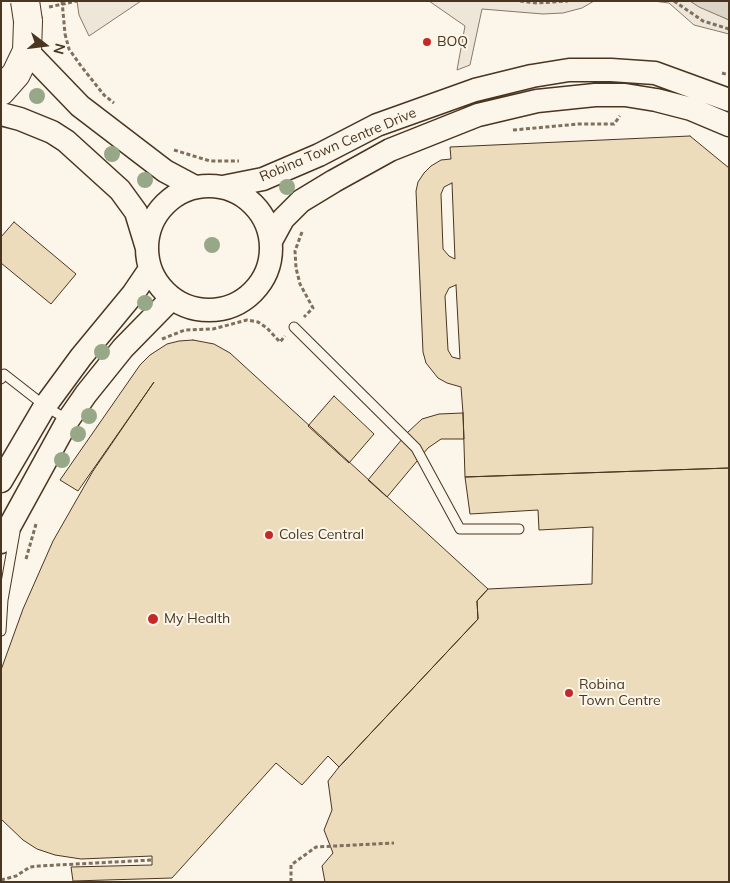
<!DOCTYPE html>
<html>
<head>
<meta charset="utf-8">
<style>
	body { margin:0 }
	#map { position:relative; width:730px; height:883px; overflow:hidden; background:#fbf6e9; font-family:Mulish,sans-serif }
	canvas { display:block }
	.frame { position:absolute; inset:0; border:2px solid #4a3520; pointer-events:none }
	.north { position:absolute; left:20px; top:20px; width:50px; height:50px; -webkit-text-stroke:4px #fbf6e9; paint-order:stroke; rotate:105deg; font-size:14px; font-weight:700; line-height:20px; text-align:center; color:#4a3520 }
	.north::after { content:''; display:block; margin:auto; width:18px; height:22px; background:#4a3520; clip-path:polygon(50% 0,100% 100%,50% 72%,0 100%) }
</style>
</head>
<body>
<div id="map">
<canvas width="730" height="883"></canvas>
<div class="frame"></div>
<div class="north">N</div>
</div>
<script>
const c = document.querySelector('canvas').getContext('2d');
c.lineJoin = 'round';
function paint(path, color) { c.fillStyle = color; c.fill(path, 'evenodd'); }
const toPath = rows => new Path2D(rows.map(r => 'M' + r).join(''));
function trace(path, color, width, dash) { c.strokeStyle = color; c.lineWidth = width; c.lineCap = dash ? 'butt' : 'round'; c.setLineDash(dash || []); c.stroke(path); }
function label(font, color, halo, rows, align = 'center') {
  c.font = font + ' Mulish,sans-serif'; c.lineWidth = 4; c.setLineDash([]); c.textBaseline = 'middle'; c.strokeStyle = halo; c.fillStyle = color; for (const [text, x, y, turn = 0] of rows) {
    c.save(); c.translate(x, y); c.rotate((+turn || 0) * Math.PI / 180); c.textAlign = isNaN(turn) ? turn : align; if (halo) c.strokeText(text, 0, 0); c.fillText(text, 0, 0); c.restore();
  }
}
const green = toPath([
	[77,1,141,1,89,36,79,15,77,1],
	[429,1,594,1,582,8,563,13,543,14,482,9,470,65,457,70,465,26,429,1],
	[653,1,690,1,729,20,729,34,694,25,669,3,653,1]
]);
const water = toPath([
	[690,1,729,1,729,20,699,7,690,1]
]);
const building = toPath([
	[690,136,729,168,729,468,465,477,463,413,461,387,447,383,438,378,426,363,423,352,416,191,418,182,424,173,431,166,441,160,451,159,450,147,690,136],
	[452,183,455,259,449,256,443,249,441,194,444,187,452,183],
	[456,285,460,359,452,357,448,350,445,296,449,288,456,285],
	[14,222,76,274,51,304,1,263,1,237,14,222],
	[193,340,214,344,230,353,488,589,477,601,478,619,339,767,328,756,302,785,276,763,172,878,73,881,71,867,152,865,152,856,81,859,55,855,37,849,23,840,1,819,1,670,23,609,53,541,93,471,154,382,78,491,60,480,140,365,150,355,167,344,179,341,193,340],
	[334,396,374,434,349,463,308,426,334,396],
	[463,413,464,439,441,439,428,448,387,497,368,480,408,432,422,419,439,414,463,413],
	[729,468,729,882,325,882,322,866,333,853,324,830,332,810,328,781,339,767,478,619,477,601,488,589,592,584,593,527,539,530,538,510,470,514,465,477,729,468]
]);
const path = toPath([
	[520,1,537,3,568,1],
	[674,1,703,21,729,29],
	[49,7,77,1],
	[65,34,69,49,81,66,104,95,114,103],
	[722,73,729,75],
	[513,130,579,124,614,124,620,116],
	[174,150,210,161,239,161],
	[302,232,295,251,296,268,300,284,313,308,304,317],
	[162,339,185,330,213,329,247,320,258,322,267,328,280,342,285,336],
	[26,559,36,524],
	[1,880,16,876,30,867,39,866,152,860],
	[291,882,291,865,316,847,394,843]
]);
const service = toPath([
	[294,327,416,448,460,529,519,529],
	[1,379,4,374,45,406,68,420],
	[1,631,3,600,15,532]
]);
const tertiary = toPath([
	[27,51,80,106,165,171,195,187],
	[1,114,20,119,52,132,66,141,120,190,136,212,147,248],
	'147 248a62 62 0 1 1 124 0a62 62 0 1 1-124 0Z',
	[223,187,263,179,319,155,377,125,475,90,532,76,569,70,611,70,655,73,729,100],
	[271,241,283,219,301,201,334,181,390,150,478,115,537,101,595,95,625,95,656,100,691,109,729,125],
	[1,481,45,406,81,357,133,294,150,269],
	[1,542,68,420,86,394,123,348,172,298]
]);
const primary = toPath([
	[1,91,16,74,27,51,28,21]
]);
const pathBridge = toPath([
	[62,1,65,34]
]);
const primaryBridge = toPath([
	[25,1,28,21]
]);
const trees = [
	[37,96],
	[112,154],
	[145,180],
	[287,187],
	[212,245],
	[145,303],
	[102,352],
	[89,416],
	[78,434],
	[62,460]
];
const markers = [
	[427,42,5,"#c62828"],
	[269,535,5,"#c62828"],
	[153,619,6,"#c62828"],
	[569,693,5,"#c62828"]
];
const poiNames = [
	["BOQ",437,42],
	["Coles Central",279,535],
	["My Health",164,619],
	["Robina",579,685],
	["Town Centre",579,701]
];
const streetNames = [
	["Robina Town Centre Drive",338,145,-23]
];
paint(green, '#ede6d9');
trace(green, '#887966', 1);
paint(water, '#dcd4c6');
trace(water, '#887966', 1);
paint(building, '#ecdcbc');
trace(building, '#4a3520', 1);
trace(service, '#4a3520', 11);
trace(tertiary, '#4a3520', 25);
trace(primary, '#4a3520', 30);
trace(path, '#7f6f5c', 3, [4, 2.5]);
trace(service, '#fbf6e9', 9);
trace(tertiary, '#fbf6e9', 22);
trace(primary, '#fbf6e9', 28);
trace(primaryBridge, '#4a3520', 30, []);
trace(pathBridge, '#7f6f5c', 3, [4, 2.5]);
trace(primaryBridge, '#fbf6e9', 28);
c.fillStyle = '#96a887';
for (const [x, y] of trees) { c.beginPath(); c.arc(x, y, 8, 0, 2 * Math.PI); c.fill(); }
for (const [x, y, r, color] of markers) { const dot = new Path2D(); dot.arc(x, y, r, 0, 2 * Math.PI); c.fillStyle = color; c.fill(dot); trace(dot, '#fbf6e9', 2); }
label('14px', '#4a3520', '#fbf6e9', poiNames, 'left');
label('14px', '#4a3520', '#fbf6e9', streetNames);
</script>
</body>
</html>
